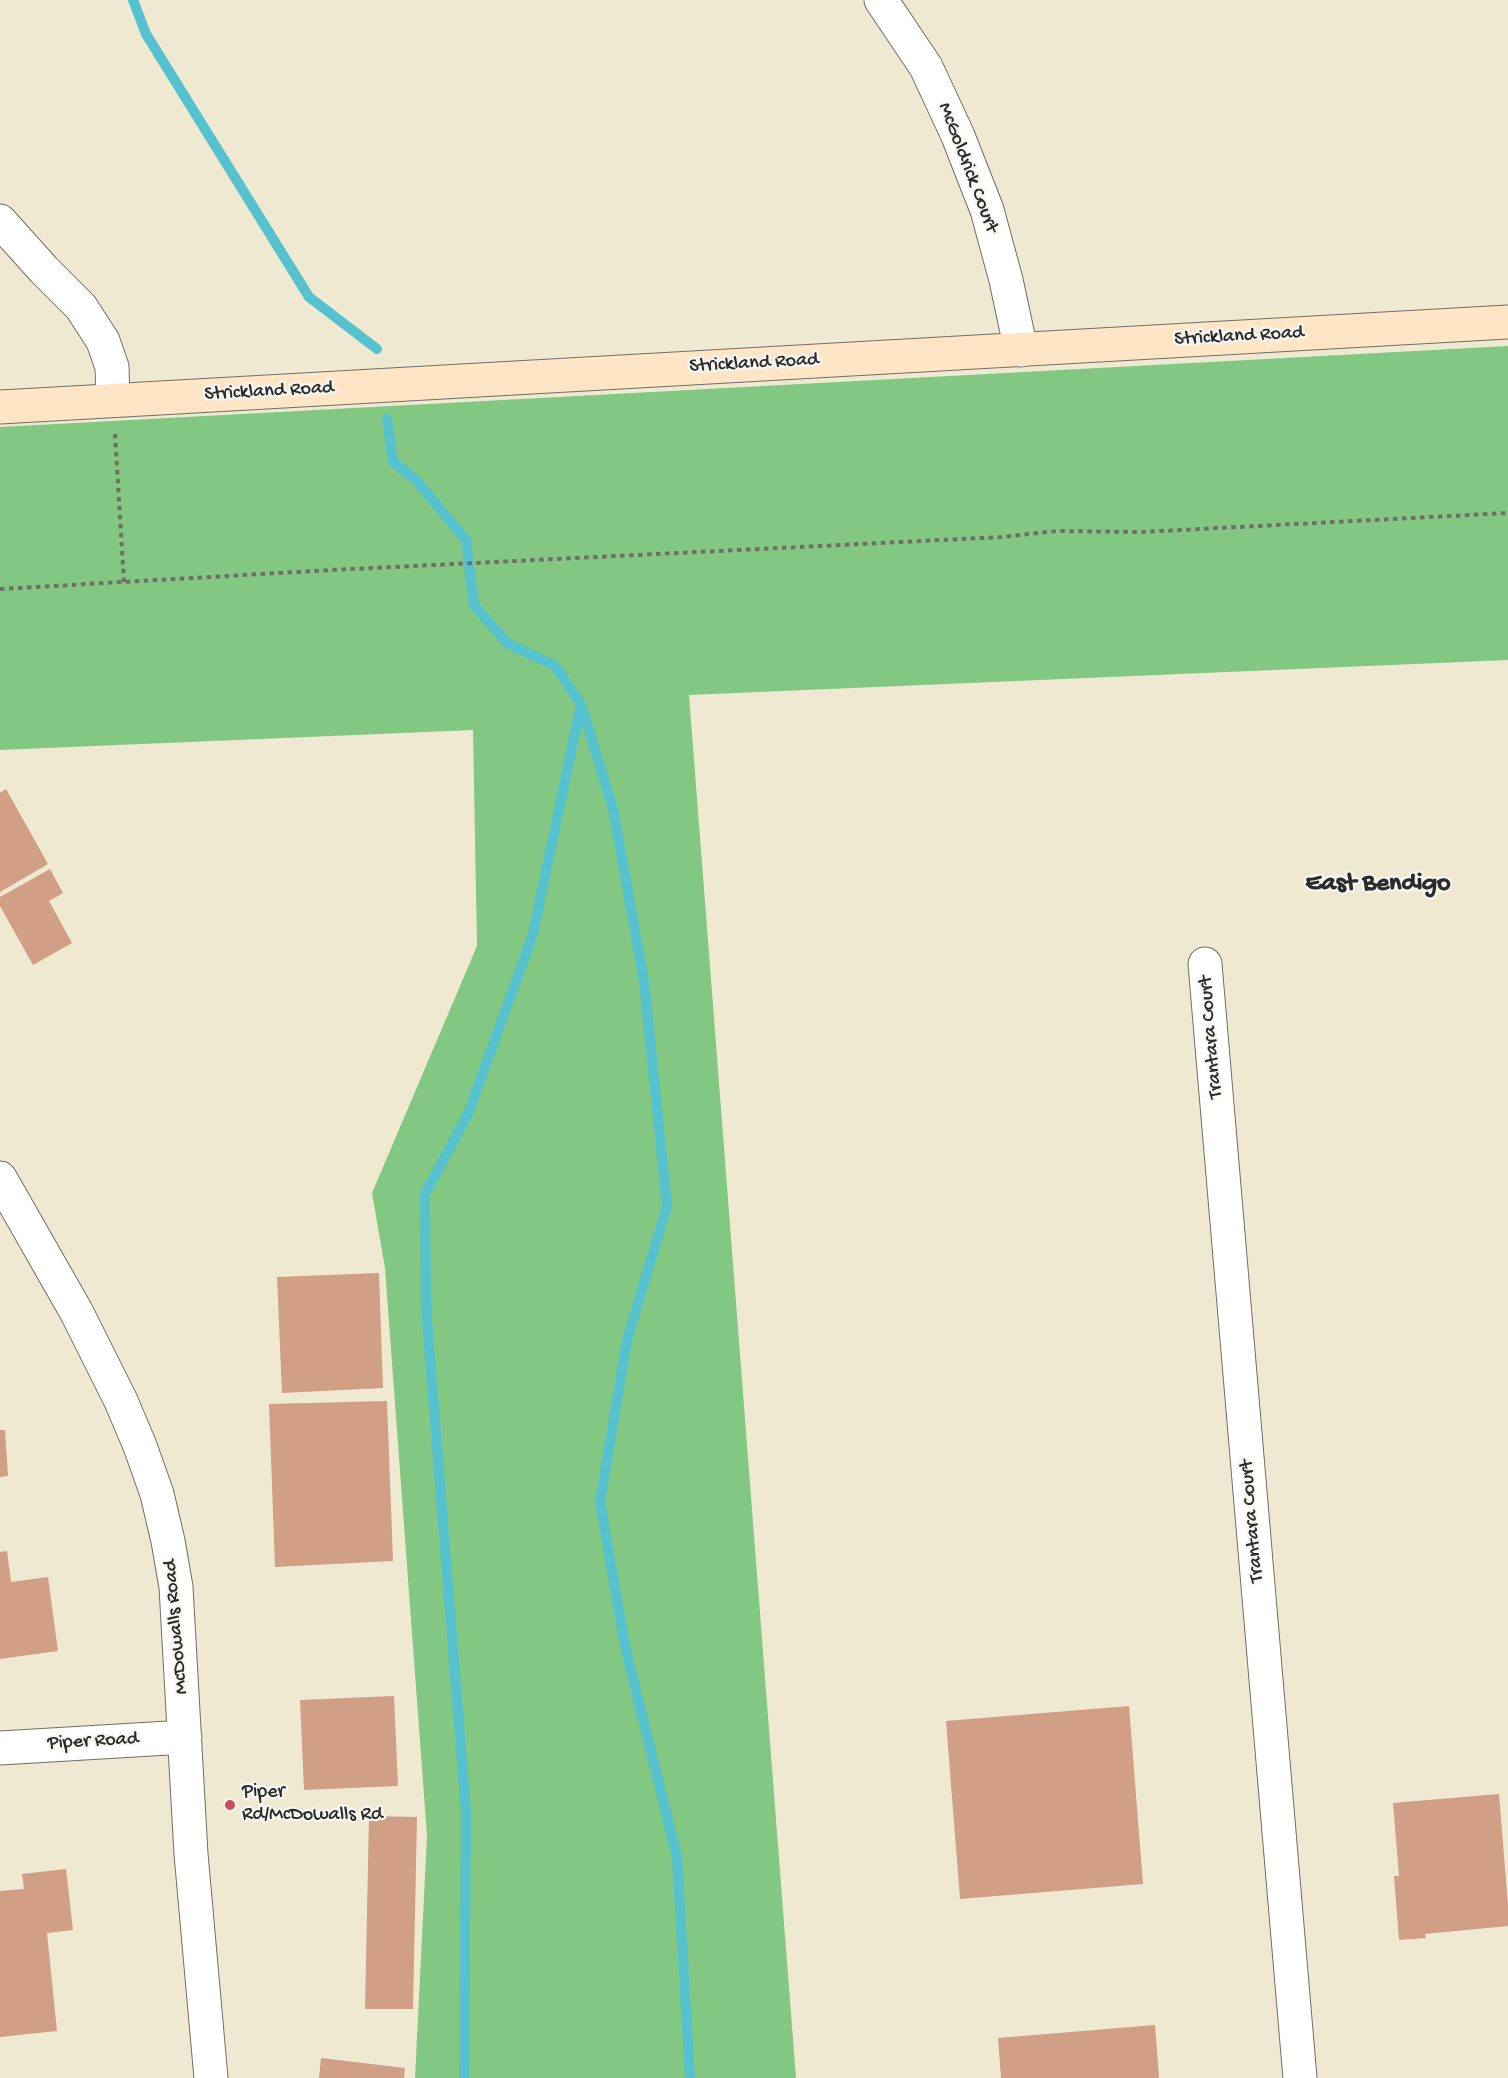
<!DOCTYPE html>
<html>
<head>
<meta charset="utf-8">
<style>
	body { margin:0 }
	canvas { display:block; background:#efe9d2 }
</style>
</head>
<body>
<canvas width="1508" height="2078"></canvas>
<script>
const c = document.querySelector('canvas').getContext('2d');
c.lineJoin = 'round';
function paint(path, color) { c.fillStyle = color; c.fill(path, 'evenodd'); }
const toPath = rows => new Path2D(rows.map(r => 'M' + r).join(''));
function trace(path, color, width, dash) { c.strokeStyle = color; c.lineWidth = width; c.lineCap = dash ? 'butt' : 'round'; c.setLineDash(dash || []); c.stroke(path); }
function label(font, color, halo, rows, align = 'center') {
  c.font = font + ' "Gochi Hand",sans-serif'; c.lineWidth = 4.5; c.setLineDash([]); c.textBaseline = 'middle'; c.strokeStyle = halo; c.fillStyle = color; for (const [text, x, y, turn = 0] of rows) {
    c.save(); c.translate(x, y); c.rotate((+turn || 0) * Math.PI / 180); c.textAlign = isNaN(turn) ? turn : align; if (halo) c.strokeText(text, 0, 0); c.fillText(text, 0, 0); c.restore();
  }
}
const green = toPath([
	[1508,346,1508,660,689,695,796,2078,415,2078,427,1836,385,1268,372,1193,477,946,473,730,0,750,0,427]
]);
const stream = toPath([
	[133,0,146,34,309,297,377,349],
	[387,419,393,462,416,480,466,540,474,605,507,643,555,666,581,704,533,934,468,1114,425,1194,426,1307,466,1813,464,2078],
	[582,707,613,809,644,981,667,1206,627,1340,600,1502,625,1646,677,1857,690,2078]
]);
const building = toPath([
	[6,789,48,864,0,892,0,793],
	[50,869,63,893,49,901,72,943,33,965,0,906,0,897],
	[379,1273,383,1388,282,1393,277,1277],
	[387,1401,393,1561,275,1567,269,1404],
	[0,1430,5,1430,8,1476,0,1477],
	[7,1551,11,1582,48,1577,58,1651,0,1659,0,1552],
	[394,1696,398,1786,304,1790,300,1700],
	[1129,1706,1143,1884,960,1899,946,1721],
	[1499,1794,1508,1905,1508,1926,1425,1934,1426,1938,1399,1940,1394,1876,1399,1876,1393,1803],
	[369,1816,417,1817,413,2009,365,2009],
	[66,1869,73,1930,47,1933,57,2031,0,2037,0,1891,24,1889,22,1874],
	[1155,2025,1159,2078,1001,2078,998,2038],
	[321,2058,405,2068,404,2078,319,2078]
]);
const path = toPath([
	[115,434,124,582],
	[0,589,332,570,1002,537,1057,531,1142,532,1508,513]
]);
const minor = toPath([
	[881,0,926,67,958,136,987,210,1006,280,1021,350],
	[0,221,44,270,81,307,103,341,112,367,113,400],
	[1205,964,1300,2078],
	[0,1178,77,1313,121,1401,140,1446,157,1494,168,1541,176,1587,191,1854,211,2078],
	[0,1748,185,1737]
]);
const secondary = toPath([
	[0,407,1508,322]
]);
const markers = [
	[230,1805,6,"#d1495b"]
];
const streetNames = [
	["McGoldrick Court",967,168,69],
	["Strickland Road",1239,337,-3],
	["Strickland Road",754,364,-3],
	["Strickland Road",269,392,-3],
	["Trantara Court",1212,1037,-95],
	["Trantara Court",1253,1521,-95],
	["McDowalls Road",177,1627,-95],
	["Piper Road",93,1742,-3]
];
const poiNames = [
	["Piper",242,1793],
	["Rd/McDowalls Rd",242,1816]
];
const districtNames = [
	["East Bendigo",1378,885]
];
paint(green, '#82c883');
trace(stream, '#56c2d0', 10);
paint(building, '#d19e86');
trace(minor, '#706e65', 35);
trace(secondary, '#706e65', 35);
trace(path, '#706e65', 4, [4.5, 4.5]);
trace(minor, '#fff', 33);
trace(secondary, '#fde5c5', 33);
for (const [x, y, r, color] of markers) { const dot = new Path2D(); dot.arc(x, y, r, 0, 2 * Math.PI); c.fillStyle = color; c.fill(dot); trace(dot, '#f6f6f2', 2); }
label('20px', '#2b2b2b', '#f6f6f2', streetNames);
label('20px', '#2b2b2b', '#f6f6f2', poiNames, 'left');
label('bold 26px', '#2b2b2b', '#f6f6f2', districtNames);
</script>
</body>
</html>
